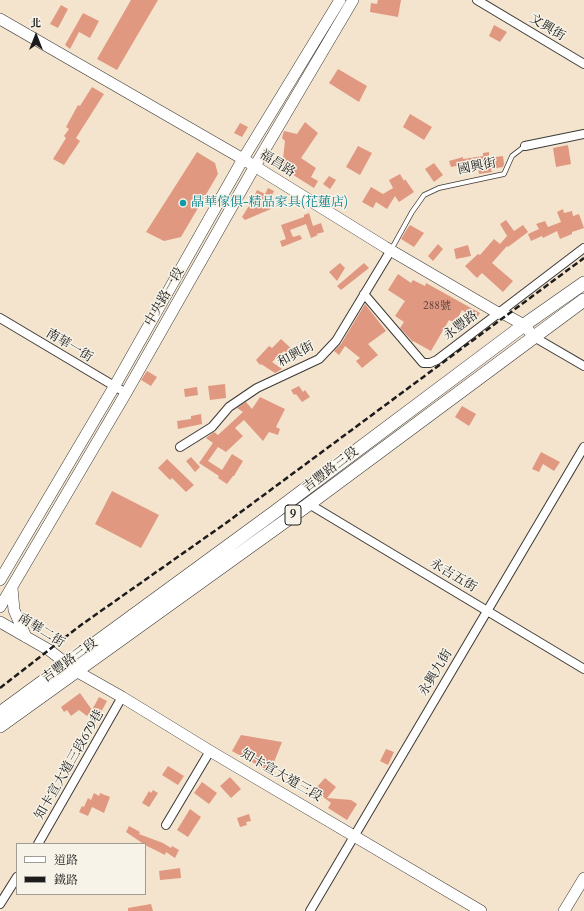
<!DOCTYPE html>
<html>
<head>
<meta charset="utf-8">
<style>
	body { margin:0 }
	#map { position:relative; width:584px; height:911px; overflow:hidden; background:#f4e4cd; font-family:Cardo,"Noto Serif TC",serif }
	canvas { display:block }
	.legend { position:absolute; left:16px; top:843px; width:130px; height:52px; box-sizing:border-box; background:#f7f3e8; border:1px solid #9f9d96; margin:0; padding:5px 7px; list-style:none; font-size:12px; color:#1c1c1c }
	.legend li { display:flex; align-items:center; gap:8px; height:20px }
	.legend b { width:20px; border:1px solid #9f9d96 }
	.north { position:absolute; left:16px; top:16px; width:40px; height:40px; -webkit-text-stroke:3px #f7f3e8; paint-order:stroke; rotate:0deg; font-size:11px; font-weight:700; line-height:16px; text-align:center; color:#1c1c1c }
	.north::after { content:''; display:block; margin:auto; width:14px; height:18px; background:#1c1c1c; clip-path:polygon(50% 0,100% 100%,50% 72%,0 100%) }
</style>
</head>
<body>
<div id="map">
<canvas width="584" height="911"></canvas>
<ul class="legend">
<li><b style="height:5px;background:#fff"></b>道路</li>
<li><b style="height:5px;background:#1c1c1c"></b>鐵路</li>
</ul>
<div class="north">北</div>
</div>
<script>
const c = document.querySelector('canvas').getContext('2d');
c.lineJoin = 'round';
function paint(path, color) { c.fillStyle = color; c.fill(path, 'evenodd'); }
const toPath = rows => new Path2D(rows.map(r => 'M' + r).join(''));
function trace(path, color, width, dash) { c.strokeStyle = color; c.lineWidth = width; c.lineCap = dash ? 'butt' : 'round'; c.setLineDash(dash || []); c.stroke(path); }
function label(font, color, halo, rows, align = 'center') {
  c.font = font + ' Cardo,"Noto Serif TC",serif'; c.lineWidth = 3; c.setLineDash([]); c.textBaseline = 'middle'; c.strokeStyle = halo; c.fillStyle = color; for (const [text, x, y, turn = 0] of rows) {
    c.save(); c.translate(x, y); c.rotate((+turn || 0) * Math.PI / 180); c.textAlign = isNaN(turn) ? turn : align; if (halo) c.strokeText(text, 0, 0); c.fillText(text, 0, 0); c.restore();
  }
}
const building = toPath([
	[131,0,158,0,117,70,97,59],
	[378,0,401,0,398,17,370,12,371,3,377,4],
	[61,5,68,9,58,28,50,24],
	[83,13,99,21,90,38,79,32,70,49,65,45],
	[494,25,507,32,500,42,489,36],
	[338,69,367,86,359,102,329,83],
	[92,87,104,94,76,138,80,141,64,165,53,159,66,138,64,136,69,129,66,127,78,105,80,106],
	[410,114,432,127,424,140,403,127],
	[305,122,318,133,301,158,316,168,311,177,318,181,314,188,274,163,278,156,283,159,285,141,282,138,284,131,297,134],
	[240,123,248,127,242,137,234,133],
	[568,145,571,164,556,167,553,148],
	[358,146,372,153,360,175,346,167],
	[197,152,215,163,218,174,181,237,164,241,146,232],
	[489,152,489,158,503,156,504,164,503,167,491,169,492,172,479,174,478,167,472,168,471,163,451,167,449,161,463,157,463,159,483,156,483,153],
	[434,163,443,175,434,182,425,169],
	[400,174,404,181,405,179,414,192,399,202,395,196,387,209,376,202,373,208,362,202,371,187,383,194,393,188,389,180],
	[329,176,336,180,330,189,323,184],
	[268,188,274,191,267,205,271,209,245,220,242,217,252,201,257,190,265,194],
	[563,209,564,213,572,211,573,216,579,214,584,228,572,232,572,234,560,239,557,231,543,238,542,236,531,241,528,234,539,229,536,224,545,221,548,227,561,222,557,212],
	[309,213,313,226,321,223,324,232,316,234,318,235,311,238,306,224,290,230,293,237,300,235,302,239,282,247,280,241,286,239,281,225,304,217,304,215],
	[506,220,514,231,523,225,528,232,508,247,507,246,492,263,513,281,503,292,482,273,477,278,465,266,478,254,480,255,494,239,500,244,507,236,500,224],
	[410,225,424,233,414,247,401,239,407,229],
	[438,244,443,249,433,261,428,256],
	[468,245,471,256,456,259,454,249],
	[340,263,345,268,337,281,329,272],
	[364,263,369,268,341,290,337,286],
	[398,274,411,283,413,280,425,286,426,283,480,313,476,319,462,310,455,323,449,320,431,351,413,341,413,342,400,328,404,322,395,316,405,301,388,290],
	[365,304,386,331,368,344,378,355,362,368,356,361,360,358,345,346,339,355,334,351,341,344],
	[281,339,294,351,289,356,284,351,272,362,282,369,275,373,261,364,260,365,256,360,269,346,272,348],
	[147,371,157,377,151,386,141,380],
	[225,384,226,398,210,400,208,386],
	[299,386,303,392,305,390,310,397,302,402,296,394,294,395,291,390],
	[197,387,198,395,185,397,184,389],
	[260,397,285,409,276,427,280,429,278,435,269,432,263,441,244,420,235,428,243,436,226,452,218,447,208,461,222,470,232,454,243,461,234,476,233,476,227,484,218,478,219,476,199,463,213,443,206,438,214,432,218,435,243,412,237,408,246,402,252,409],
	[462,406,476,414,469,426,455,417],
	[201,414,202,424,178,429,177,421,191,419,191,416],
	[541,452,560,462,554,471,543,464,539,472,532,469],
	[191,457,200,467,195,472,186,461],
	[167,459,194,485,186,492,172,478,170,480,158,468],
	[112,491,159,515,141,548,95,524],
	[80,693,92,710,99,697,107,701,98,718,101,722,88,715,87,716,79,710,71,716,67,710,64,712,61,707],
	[241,735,282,742,270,772,232,751],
	[386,749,394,752,388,765,380,761],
	[168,766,184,776,178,785,162,775],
	[230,777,241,789,231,798,220,786],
	[325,778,336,787,327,798,351,800,357,804,347,820,328,808,331,803,314,790],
	[202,782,217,793,209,804,194,793],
	[153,790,158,793,149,807,142,803,149,791,151,793],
	[94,793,99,796,100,793,110,797,104,813,92,807,88,816,79,812,82,806,84,807,88,798,91,800],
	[190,809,201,817,188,837,177,830],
	[249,814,251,821,246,822,247,825,240,827,237,818],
	[129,826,140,832,139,834,163,843,171,848,172,846,179,850,175,858,166,852,165,855,145,845,126,832],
	[180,868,181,878,160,880,159,871],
	[151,904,153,911,128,911,128,908]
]);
const lane = toPath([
	[391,250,412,212,424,195,439,188,504,174,512,156,525,146]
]);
const street = toPath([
	[477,0,584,64],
	[525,146,584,134],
	[364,294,423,363,430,363,437,360,584,248],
	[0,318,126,393],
	[534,337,584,366],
	[180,447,212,427,229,407,257,388,319,359,336,341,391,250],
	[309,504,584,669],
	[166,825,210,751],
	[38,844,122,697],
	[0,904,17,877],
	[310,911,584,447]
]);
const secondary = toPath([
	[0,19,243,159,385,247,498,313,506,315,524,325,534,337],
	[0,580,114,387,243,159,340,0],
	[12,588,14,610,26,637],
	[0,607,126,393,255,166,353,0],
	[0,622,49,650,76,671,122,697,210,751,481,911],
	[564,911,584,878]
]);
const primary = toPath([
	[0,713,272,514,524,325,584,283],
	[0,726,309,504,584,300]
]);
const rail = toPath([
	[0,688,81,625,226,523,584,258]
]);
const markers = [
	[183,203,4,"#0f9aa8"]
];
const numberNames = [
	["288號",437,306]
];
const shields = [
	[293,515,16]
];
const shieldNames = [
	["9",293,515]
];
const streetNames = [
	["文興街",547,28,31],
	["福昌路",277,164,32],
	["國興街",477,167,-11],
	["中央路一段",165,297,-60],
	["永豐路",461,326,-37],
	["南華一街",69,346,31],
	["和興街",296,355,-28],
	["吉豐路三段",331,470,-37],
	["永吉五街",453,576,31],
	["南華二街",41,631,32],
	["吉豐路三段",70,661,-36],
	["永興九街",436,673,-59],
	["知卡宣大道三段679巷",70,765,-60],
	["知卡宣大道三段",281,776,30]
];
const cultureNames = [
	["晶華傢俱-精品家具(花蓮店)",191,203]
];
paint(building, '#e09881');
trace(lane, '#3c3a37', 5.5);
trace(street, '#3c3a37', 10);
trace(secondary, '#3c3a37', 12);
trace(primary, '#3c3a37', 14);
trace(lane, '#fff', 4);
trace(street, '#fff', 8);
trace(secondary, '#fff', 11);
trace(primary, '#fff', 13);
trace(rail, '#1c1c1c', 2.5, [6, 3]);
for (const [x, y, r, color] of markers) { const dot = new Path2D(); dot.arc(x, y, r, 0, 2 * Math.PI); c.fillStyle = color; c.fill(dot); trace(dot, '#f7f3e8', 1.5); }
label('11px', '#4d3b35', null, numberNames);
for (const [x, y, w] of shields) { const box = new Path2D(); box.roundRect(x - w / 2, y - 10, w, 20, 3); c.fillStyle = '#f7f3e8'; c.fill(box); trace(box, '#1c1c1c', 1); }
label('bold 12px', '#1c1c1c', null, shieldNames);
label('13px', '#1c1c1c', '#f7f3e8', streetNames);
label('13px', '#0d838f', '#f7f3e8', cultureNames, 'left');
</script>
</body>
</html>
